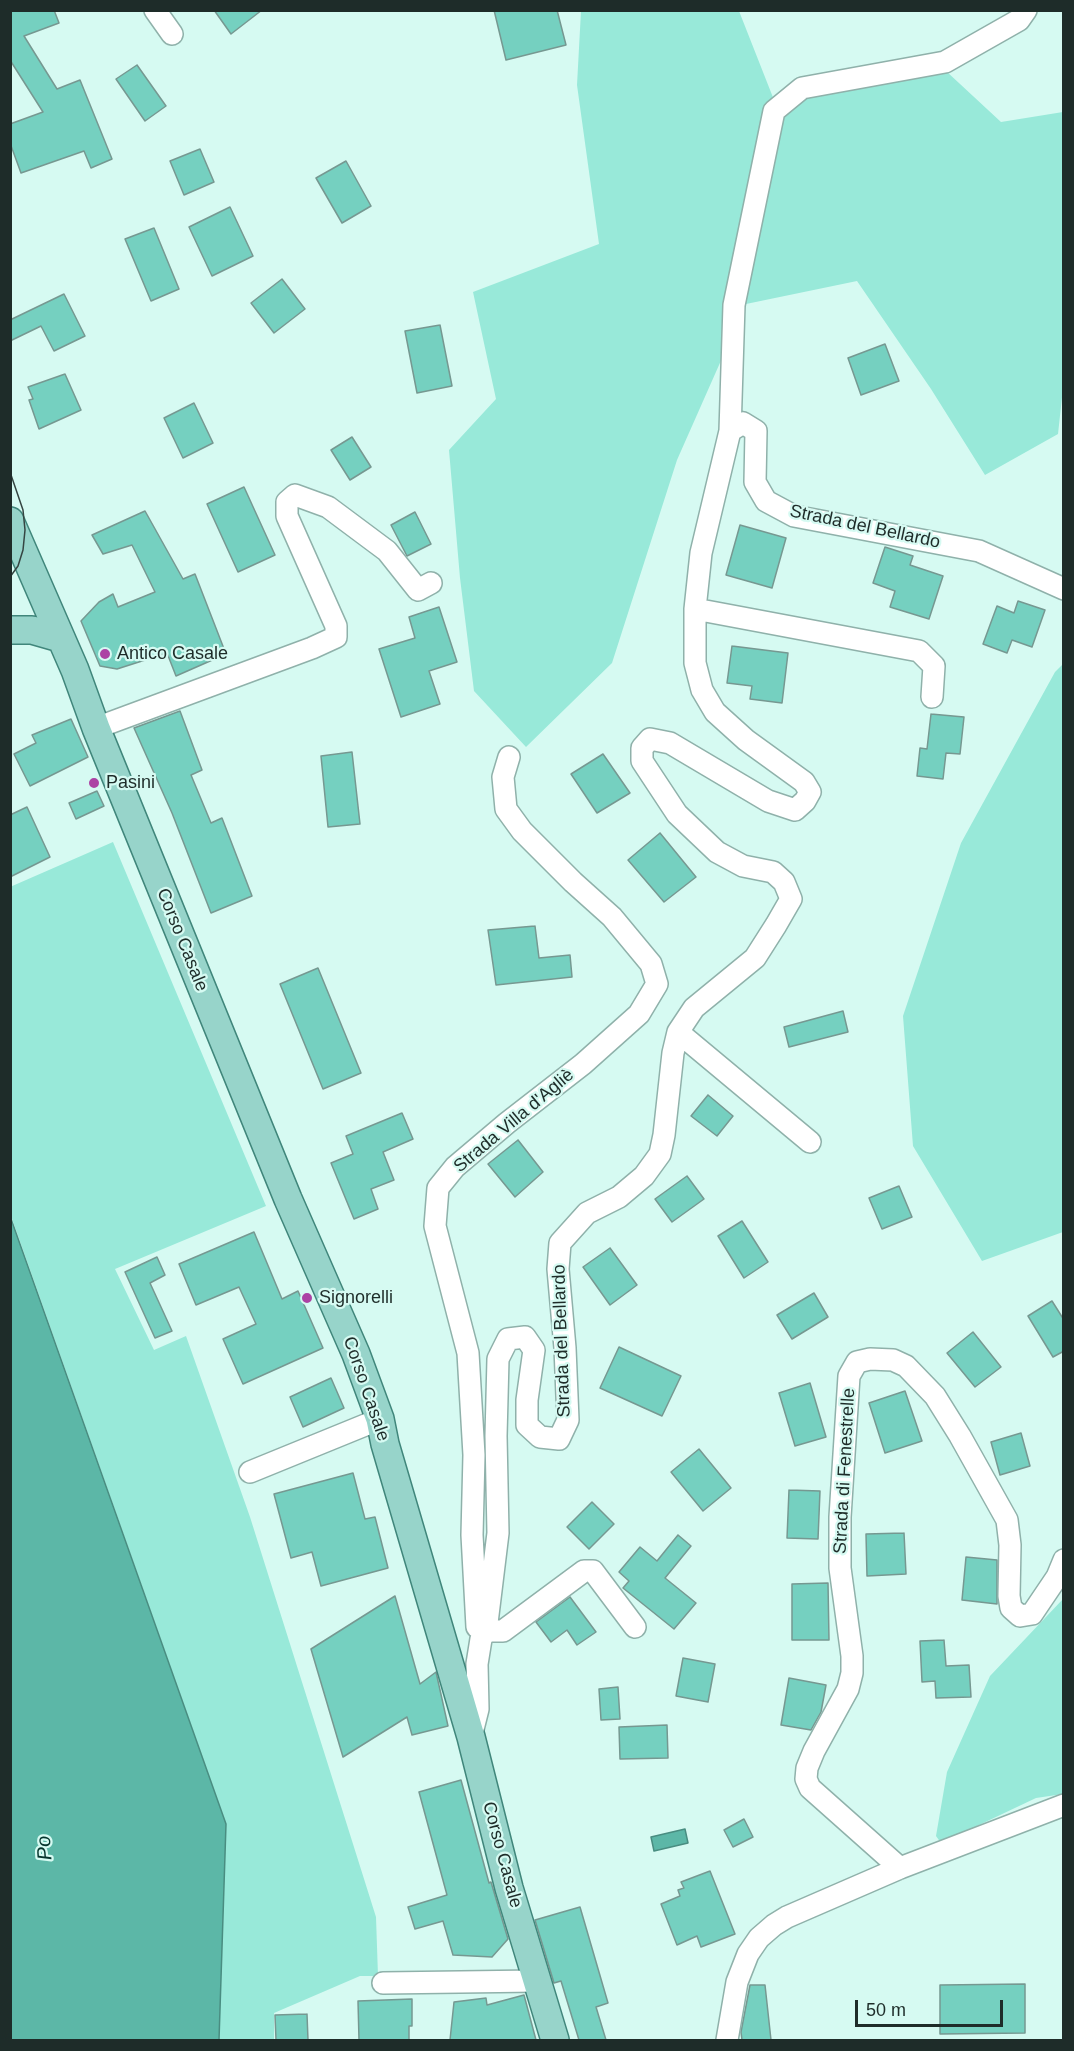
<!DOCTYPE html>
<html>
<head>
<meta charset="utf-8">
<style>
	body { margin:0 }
	#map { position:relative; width:1074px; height:2051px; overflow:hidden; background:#d6faf2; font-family:Arial,sans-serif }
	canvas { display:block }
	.frame { position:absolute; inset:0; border:12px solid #1e2c29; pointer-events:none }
	.scale { position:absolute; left:855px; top:2000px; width:148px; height:27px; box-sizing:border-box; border:3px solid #1e2c29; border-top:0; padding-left:8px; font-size:18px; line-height:21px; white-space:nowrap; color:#1e2c29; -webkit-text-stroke:4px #d6faf2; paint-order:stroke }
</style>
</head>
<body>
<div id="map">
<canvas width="1074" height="2051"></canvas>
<div class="frame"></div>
<div class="scale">50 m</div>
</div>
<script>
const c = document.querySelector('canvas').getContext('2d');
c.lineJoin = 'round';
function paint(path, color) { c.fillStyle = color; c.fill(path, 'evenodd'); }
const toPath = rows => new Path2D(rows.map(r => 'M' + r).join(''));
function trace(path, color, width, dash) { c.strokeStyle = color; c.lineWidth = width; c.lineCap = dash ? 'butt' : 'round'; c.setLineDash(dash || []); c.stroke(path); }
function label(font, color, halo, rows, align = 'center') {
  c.font = font + ' Arial,sans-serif'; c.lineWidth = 4.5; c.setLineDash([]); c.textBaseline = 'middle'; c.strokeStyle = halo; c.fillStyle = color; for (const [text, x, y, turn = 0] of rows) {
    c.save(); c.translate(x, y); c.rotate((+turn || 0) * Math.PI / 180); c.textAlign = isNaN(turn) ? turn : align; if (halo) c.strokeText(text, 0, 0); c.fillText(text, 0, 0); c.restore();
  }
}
const green = toPath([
	[581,11,739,11,774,100,946,71,1001,122,1063,112,1064,379,1058,434,985,475,931,389,857,281,746,304,677,460,612,663,526,747,474,691,460,578,449,450,496,399,473,292,599,244,577,85],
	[1063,664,1063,1232,982,1261,913,1146,903,1016,961,843,1055,672],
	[113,842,266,1206,115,1269,154,1350,186,1336,250,1517,376,1917,378,1976,360,1976,274,2013,274,2040,219,2040,226,1824,11,1216,10,887],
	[1063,1599,1063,1794,1036,1798,941,1843,936,1836,947,1772,990,1676]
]);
const water = toPath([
	[10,1216,226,1824,219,2040,11,2040,10,1216],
	[685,1829,688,1843,654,1851,651,1837,685,1829]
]);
const building = toPath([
	[10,10,54,10,59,23,24,36,57,89,80,80,112,159,91,168,84,151,21,173,10,143,10,124,43,112,10,60,10,10],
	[214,10,262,10,231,34,214,10],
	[494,10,557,10,566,45,506,60,494,10],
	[137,65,166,106,145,121,116,79,137,65],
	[200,149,214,182,184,195,170,161,200,149],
	[346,161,371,206,342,223,316,178,346,161],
	[230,207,253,256,212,276,189,227,230,207],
	[154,228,179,289,151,301,125,239,154,228],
	[282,279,305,309,274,333,251,303,282,279],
	[64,294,85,336,54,351,41,326,10,341,10,320,64,294],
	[440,325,452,386,417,393,405,331,440,325],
	[885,344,899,381,861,395,848,358,885,344],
	[65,374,81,410,39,429,29,400,33,399,28,387,65,374],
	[194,403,213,443,183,458,164,418,194,403],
	[352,437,371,467,350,480,331,450,352,437],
	[244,487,275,555,238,572,207,504,244,487],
	[145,511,183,579,195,574,226,654,176,676,167,653,117,669,100,666,81,621,99,602,113,594,118,607,155,592,132,545,103,554,92,535,145,511],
	[415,512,431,544,407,556,391,525,415,512],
	[740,525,786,538,772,588,726,575,740,525],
	[885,547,913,556,910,565,943,576,929,619,890,607,895,591,873,583,885,547],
	[1018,601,1045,610,1032,647,1012,640,1007,653,983,644,997,606,1014,613,1018,601],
	[439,607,457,662,429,671,440,704,401,717,379,649,415,638,409,617,439,607],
	[732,646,788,653,782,703,750,699,752,686,727,683,732,646],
	[180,711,202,770,191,775,211,823,222,818,252,896,211,913,172,813,134,728,180,711],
	[931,714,964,717,960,754,946,753,943,779,917,776,920,748,927,749,931,714],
	[71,719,88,757,30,786,14,754,36,743,32,735,71,719],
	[352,752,360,824,328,827,321,756,352,752],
	[603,754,630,793,597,813,571,774,603,754],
	[97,791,104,806,76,819,69,803,97,791],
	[27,807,50,857,10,877,10,815,27,807],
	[660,833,696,877,664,902,628,860,660,833],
	[535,926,539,958,570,955,572,977,496,985,488,930,535,926],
	[318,968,361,1073,323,1089,280,984,318,968],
	[843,1011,848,1032,789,1047,784,1027,843,1011],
	[708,1095,733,1116,717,1136,691,1116,708,1095],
	[402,1113,413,1139,383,1152,394,1180,371,1189,378,1209,354,1219,331,1163,353,1154,346,1136,402,1113],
	[518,1140,543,1172,515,1197,488,1164,518,1140],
	[687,1176,704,1199,672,1222,655,1199,687,1176],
	[899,1186,912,1217,882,1229,869,1198,899,1186],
	[742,1221,768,1262,744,1278,718,1236,742,1221],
	[254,1232,282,1299,298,1291,323,1348,243,1384,223,1339,256,1324,239,1287,196,1305,179,1264,254,1232],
	[610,1248,637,1285,610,1305,583,1267,610,1248],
	[157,1257,165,1275,150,1283,172,1331,155,1338,125,1272,157,1257],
	[814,1293,828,1317,792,1339,777,1315,814,1293],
	[1052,1301,1064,1320,1064,1351,1053,1357,1028,1316,1052,1301],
	[973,1332,1001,1367,975,1387,947,1353,973,1332],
	[619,1347,681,1376,662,1416,600,1388,619,1347],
	[331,1378,344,1408,303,1427,290,1397,331,1378],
	[810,1383,826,1437,795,1446,779,1393,810,1383],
	[905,1391,922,1441,885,1453,869,1403,905,1391],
	[1021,1433,1030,1466,1000,1475,991,1442,1021,1433],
	[699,1449,731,1488,703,1511,671,1472,699,1449],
	[353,1473,365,1519,375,1517,388,1568,321,1586,312,1552,291,1558,274,1494,353,1473],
	[789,1490,820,1491,818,1539,787,1538,789,1490],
	[592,1502,614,1524,589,1549,567,1527,592,1502],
	[904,1533,906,1574,867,1576,866,1534,904,1533],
	[678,1535,691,1546,665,1578,696,1603,674,1629,623,1588,629,1581,619,1572,640,1547,657,1561,678,1535],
	[966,1557,997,1560,997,1604,962,1600,966,1557],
	[828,1583,829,1640,792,1640,792,1584,828,1583],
	[395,1596,420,1684,436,1672,448,1726,412,1735,407,1717,343,1757,311,1649,395,1596],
	[570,1597,596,1632,577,1645,567,1630,551,1642,536,1622,570,1597],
	[944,1640,946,1666,969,1665,971,1697,936,1698,935,1681,922,1682,920,1641,944,1640],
	[683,1658,715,1664,708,1702,676,1696,683,1658],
	[789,1678,826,1685,821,1712,811,1730,781,1725,789,1678],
	[618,1687,620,1719,601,1720,599,1689,618,1687],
	[667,1725,668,1758,620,1759,619,1727,667,1725],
	[461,1780,489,1883,491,1882,508,1939,492,1957,453,1955,443,1921,415,1929,408,1907,447,1895,419,1792,461,1780],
	[744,1819,753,1837,733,1847,724,1830,744,1819],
	[710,1871,735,1934,701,1947,697,1936,677,1945,661,1904,680,1896,678,1890,684,1888,681,1882,710,1871],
	[580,1907,608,2003,596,2007,606,2040,579,2040,561,1981,554,1983,535,1920,580,1907],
	[1025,1984,1025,2033,940,2034,940,1985,1025,1984],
	[750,1985,765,1985,771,2040,742,2040,741,2032,750,1985],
	[524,1995,536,2040,450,2040,454,2002,486,1998,487,2005,524,1995],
	[412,1999,412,2026,409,2026,409,2040,359,2040,358,2001,412,1999],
	[307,2014,308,2040,276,2040,275,2015,307,2014]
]);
const minor = toPath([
	[155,10,172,34],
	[730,431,734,305,774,111,802,88,945,62,1019,20,1026,10],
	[695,609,919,651,934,666,932,697],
	[96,728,312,648,336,637,336,626,287,516,287,502,295,495,328,507,387,551,418,590,431,583],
	[678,1032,810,1142],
	[250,1472,380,1419],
	[477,1627,472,1535,474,1455,468,1353,435,1226,438,1188,455,1167,507,1123,583,1064,639,1014,657,984,651,964,612,917,573,882,522,831,506,809,503,777,509,757],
	[486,1631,503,1631,584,1571,593,1571,635,1627],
	[471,1737,478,1709,477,1664,481,1639,486,1631,498,1533,496,1436,498,1359,508,1339,525,1337,534,1350,527,1400,527,1425,540,1437,559,1439,568,1420,565,1348,558,1269,560,1243,587,1213,619,1197,644,1176,660,1154,664,1135,673,1053,678,1032,694,1008,755,958,776,925,791,899,784,882,773,872,743,866,717,852,677,814,642,761,642,748,650,739,670,743,768,801,795,810,805,801,810,792,804,782,746,740,715,712,702,690,695,663,695,609,701,553,730,431,743,423,756,431,755,482,766,501,794,516,979,551,1064,589],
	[900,1868,810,1788,806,1779,807,1768,814,1751,848,1689,852,1673,852,1656,840,1568,840,1517,849,1376,857,1362,870,1359,893,1360,906,1366,935,1396,960,1436,1007,1520,1010,1545,1009,1596,1011,1608,1020,1616,1032,1614,1057,1577,1064,1560],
	[383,1983,537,1981],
	[727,2040,737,1982,748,1954,759,1938,774,1925,787,1917,900,1868,1064,1805]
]);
const major = toPath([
	[10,521,75,670,96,728,288,1199,356,1354,380,1419,385,1444,471,1737,509,1888,555,2040],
	[10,630,32,630,60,638]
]);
const tram = toPath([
	[10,472,23,510,25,530,23,550,18,566,10,577]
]);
const markers = [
	[105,654,6,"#ac42a4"],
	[94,783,6,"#ac42a4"],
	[307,1298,6,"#ac42a4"]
];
const streetNames = [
	["Strada del Bellardo",865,527,12],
	["Corso Casale",182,940,68],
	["Strada Villa d'Agliè",514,1121,-40],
	["Strada del Bellardo",562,1341,-92],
	["Corso Casale",366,1389,71],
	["Strada di Fenestrelle",845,1471,-87],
	["Corso Casale",502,1855,75]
];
const poiNames = [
	["Antico Casale",117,654],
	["Pasini",106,783],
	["Signorelli",319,1298]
];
const waterNames = [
	["Po",45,1848,-94]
];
paint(green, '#98e9d9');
paint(water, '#5cb7a7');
trace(water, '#498d81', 1.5);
paint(building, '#75d0c0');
trace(building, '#769891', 1.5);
trace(minor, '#8fb1aa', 24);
trace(major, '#40867b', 30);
trace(minor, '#fff', 21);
trace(major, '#97d4ca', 27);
trace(tram, '#354542', 1.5);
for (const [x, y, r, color] of markers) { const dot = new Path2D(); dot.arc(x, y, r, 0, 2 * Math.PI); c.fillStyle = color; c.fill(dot); trace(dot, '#d6faf2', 2); }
label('18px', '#1e2c29', '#d6faf2', streetNames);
label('18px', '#1e2c29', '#d6faf2', poiNames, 'left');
label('italic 20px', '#05332c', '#d6faf2', waterNames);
</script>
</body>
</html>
